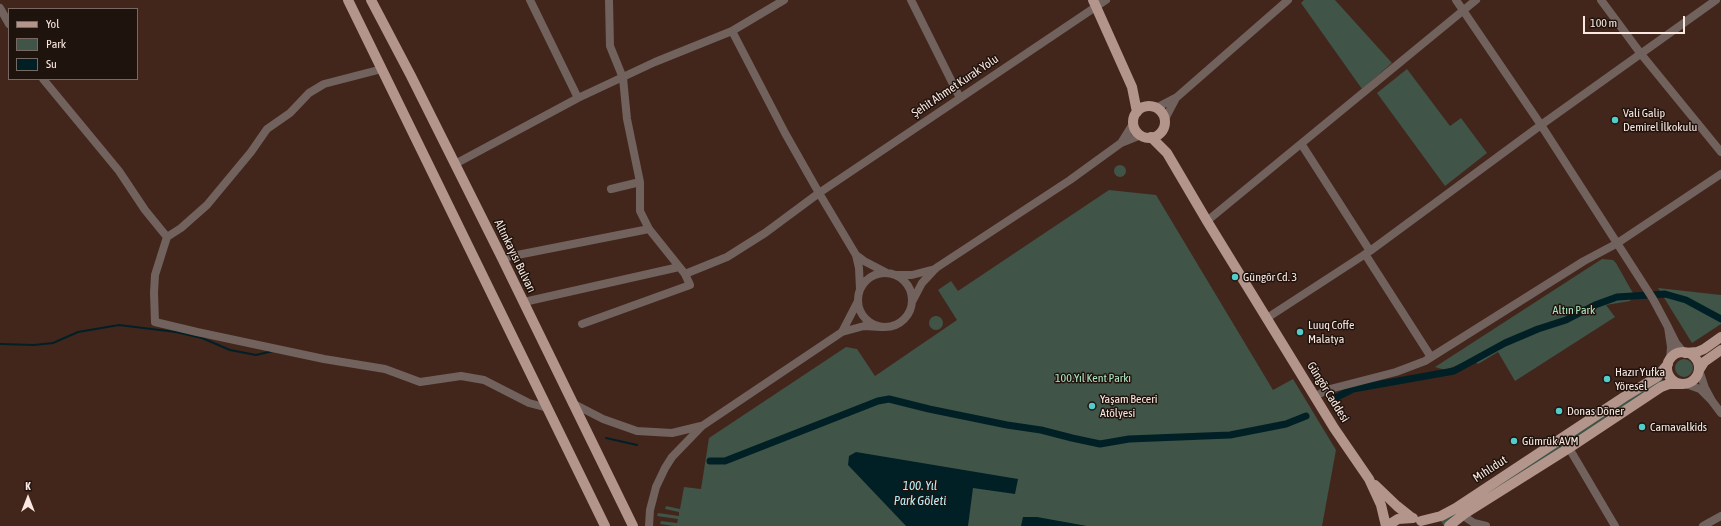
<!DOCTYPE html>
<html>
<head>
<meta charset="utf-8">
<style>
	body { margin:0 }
	#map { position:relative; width:1721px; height:526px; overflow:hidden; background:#42261c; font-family:"Asap Condensed",sans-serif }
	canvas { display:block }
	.legend { position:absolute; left:8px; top:8px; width:130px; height:72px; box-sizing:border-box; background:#1f130e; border:1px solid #776862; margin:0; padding:5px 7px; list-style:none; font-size:12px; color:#fbe8e1 }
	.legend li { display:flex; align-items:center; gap:8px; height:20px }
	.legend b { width:20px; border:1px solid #776862 }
	.north { position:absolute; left:8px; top:478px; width:40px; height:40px; -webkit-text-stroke:3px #1f130e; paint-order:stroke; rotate:0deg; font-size:11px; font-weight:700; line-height:16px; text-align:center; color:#fbe8e1 }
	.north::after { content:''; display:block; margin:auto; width:14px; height:18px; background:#fbe8e1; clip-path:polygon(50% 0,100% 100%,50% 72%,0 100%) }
	.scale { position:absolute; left:1583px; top:16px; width:102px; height:18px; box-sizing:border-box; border:2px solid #fbe8e1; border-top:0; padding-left:5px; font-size:12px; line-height:14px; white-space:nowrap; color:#fbe8e1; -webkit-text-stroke:3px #1f130e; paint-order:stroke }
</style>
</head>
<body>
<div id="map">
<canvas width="1721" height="526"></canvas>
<ul class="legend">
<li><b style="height:5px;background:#b3958c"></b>Yol</li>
<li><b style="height:11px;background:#405447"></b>Park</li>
<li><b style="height:11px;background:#012026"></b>Su</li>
</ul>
<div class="north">K</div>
<div class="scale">100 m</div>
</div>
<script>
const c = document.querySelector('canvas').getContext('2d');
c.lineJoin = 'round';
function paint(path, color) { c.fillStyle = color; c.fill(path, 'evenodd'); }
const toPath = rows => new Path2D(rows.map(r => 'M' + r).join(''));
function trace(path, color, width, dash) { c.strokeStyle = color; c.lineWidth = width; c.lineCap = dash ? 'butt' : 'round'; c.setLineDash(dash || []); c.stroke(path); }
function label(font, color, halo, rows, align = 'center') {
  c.font = font + ' "Asap Condensed",sans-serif'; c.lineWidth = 3; c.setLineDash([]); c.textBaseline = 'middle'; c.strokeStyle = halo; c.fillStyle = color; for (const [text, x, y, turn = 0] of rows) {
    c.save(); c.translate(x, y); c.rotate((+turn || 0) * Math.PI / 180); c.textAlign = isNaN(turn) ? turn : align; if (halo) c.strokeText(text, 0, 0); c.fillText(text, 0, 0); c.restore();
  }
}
const green = toPath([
	[1304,0,1335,0,1392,63,1362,89,1301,3],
	[1407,69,1450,126,1461,118,1487,153,1445,186,1377,93],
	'1114 171a6 6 0 1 1 12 0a6 6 0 1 1-12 0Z',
	[1109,190,1156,195,1273,390,1293,379,1336,450,1322,526,674,526,660,524,661,521,677,523,678,519,657,516,658,513,679,516,679,512,665,509,666,506,680,509,684,487,701,489,709,438,846,347,857,349,875,376,957,320,938,290,951,281,958,291],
	[1602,259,1613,260,1616,263,1634,295,1630,301,1606,305,1615,317,1515,381,1498,352,1478,364,1473,359,1445,370,1435,367],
	[1658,288,1721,295,1721,324,1692,343],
	'929 323a7 7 0 1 1 14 0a7 7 0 1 1-14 0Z',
	'1675 368a9 9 0 1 1 18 0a9 9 0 1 1-18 0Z',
	[1661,378,1665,383,1444,526,1440,520]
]);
const water = toPath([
	[856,452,1018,479,1015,494,973,488,968,526,906,526,848,465,849,456],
	[1023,517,1037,517,1087,526,1021,526]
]);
const stream = toPath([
	[0,344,34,345,53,343,78,332,119,325,176,332,202,338,230,350,256,355,273,351],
	[606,438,637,445]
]);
const canal = toPath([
	[1335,398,1353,389,1454,371,1505,343,1538,329,1566,320,1595,305,1617,297,1665,294,1686,300,1721,319],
	[710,461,725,461,878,401,889,399,929,409,1007,425,1041,430,1072,438,1100,444,1129,439,1230,435,1286,424,1306,416]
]);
const minor = toPath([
	[530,0,578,98],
	[911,0,960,98],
	[1456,0,1541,125,1653,299,1668,327],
	[1601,0,1641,54,1721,152],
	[0,8,9,24],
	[43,79,119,171,145,210,167,237,155,275,154,293,155,322,197,332,324,359,385,369,420,382,461,376,484,380,529,403,548,408],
	[1156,108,1177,97,1288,0],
	[1165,119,1176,98],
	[1121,143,1134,122],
	[1302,145,1370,251],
	[455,164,578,98,655,62,732,31,784,0],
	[611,189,640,182],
	[1207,221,1476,0],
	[167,237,181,228,207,205,251,152,267,129,290,113,309,93,324,84,382,69],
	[1365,254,1431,357],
	[856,255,859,268,860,289],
	[502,258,649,229],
	[887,273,864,261,856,255,819,193,1106,0],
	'858 300a27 27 0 1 1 54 0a27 27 0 1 1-54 0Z',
	[685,274,727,257,765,233,819,193,785,133,732,31],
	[896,275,912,275,935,269],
	[524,302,679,267],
	[912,302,922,283,936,268,1070,180,1121,143,1141,135],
	[1267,318,1370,251,1541,125,1716,0],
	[582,324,690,285,685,274,649,229,640,211,640,182,627,119,623,78,610,46,609,0],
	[842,332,858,301],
	[1670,359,1671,347,1668,327,1676,343,1684,353],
	[1686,384,1700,389,1712,401,1705,388,1699,370],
	[1315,396,1330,389,1396,372,1425,361,1584,261,1616,244,1721,174],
	[1712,401,1721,413],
	[572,403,603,419,637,431,672,433,701,426],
	[1569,448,1615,526],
	[1462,515,1474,523,1486,526],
	[649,526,650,510,656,487,665,468,672,457,702,426,842,332,864,326,881,327],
	[1703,526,1721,516]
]);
const major = toPath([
	[348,0,605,526],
	[371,0,411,76,502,258,633,526],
	[1093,0,1132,87,1137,112],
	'1133 122a16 16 0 1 1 32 0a16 16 0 1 1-32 0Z',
	[1151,137,1167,153,1207,221,1334,428,1369,479,1381,505,1386,526],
	'1667 368a16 16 0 1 1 32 0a16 16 0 1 1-32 0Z',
	[1685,353,1697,352,1704,349,1721,337],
	[1699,370,1704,362,1721,350],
	[1375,485,1397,506,1412,518],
	[1421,521,1441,516,1456,508,1624,397,1657,377,1668,364],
	[1387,526,1398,519,1413,518],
	[1449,526,1464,514,1569,448,1661,387,1669,384,1681,384]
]);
const markers = [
	[1615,120,4,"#53cdca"],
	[1235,277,4,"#53cdca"],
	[1300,332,4,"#53cdca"],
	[1607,379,4,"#53cdca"],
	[1092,406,4,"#53cdca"],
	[1559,411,4,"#53cdca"],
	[1642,427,4,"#53cdca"],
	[1514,441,4,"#53cdca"]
];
const streetNames = [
	["Şehit Ahmet Kurak Yolu",955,86,-34],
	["Altınkayısı Bulvarı",515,256,64],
	["Güngör Caddesi",1328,392,58],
	["Mıhlıdut",1490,469,-33]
];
const poiNames = [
	["Vali Galip",1623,113],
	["Demirel İlkokulu",1623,127],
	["Güngör Cd. 3",1243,277],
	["Luuq Coffe",1308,325],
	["Malatya",1308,339],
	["Hazır Yufka",1615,372],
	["Yöresel",1615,386],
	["Yaşam Beceri",1100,399],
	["Atölyesi",1100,413],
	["Donas Döner",1567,411],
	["Carnavalkids",1650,427],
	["Gümrük AVM",1522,441]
];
const parkNames = [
	["Altın Park",1574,310],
	["100.Yıl Kent Parkı",1093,378]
];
const waterNames = [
	["100. Yıl",920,486],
	["Park Göleti",920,501]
];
paint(green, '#405447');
paint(water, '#012026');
trace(stream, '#012026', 2);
trace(canal, '#012026', 7);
trace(minor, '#71625e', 8);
trace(major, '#b3958c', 10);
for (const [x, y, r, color] of markers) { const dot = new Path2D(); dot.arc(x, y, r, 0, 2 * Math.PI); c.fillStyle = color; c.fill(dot); trace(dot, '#1f130e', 1.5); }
label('12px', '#fbe8e1', '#1f130e', streetNames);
label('12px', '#fbe8e1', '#1f130e', poiNames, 'left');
label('12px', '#ade6c2', '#1f130e', parkNames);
label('italic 13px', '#b4effb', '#1f130e', waterNames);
</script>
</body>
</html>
